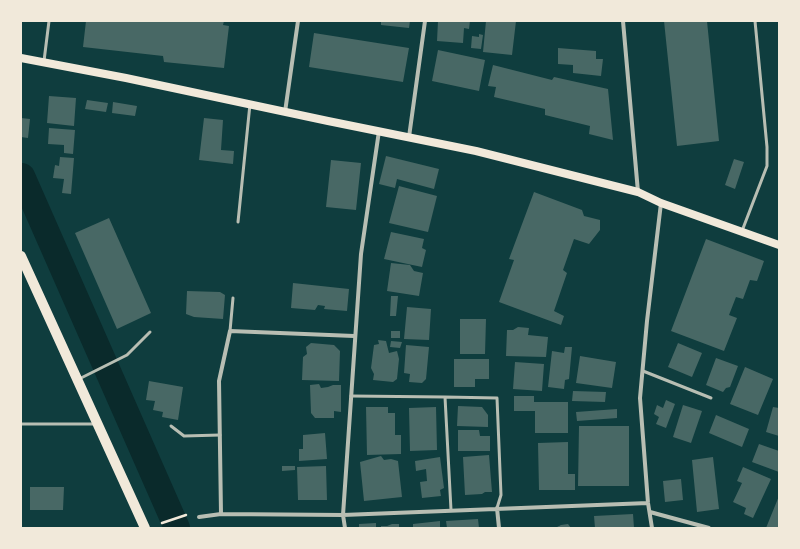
<!DOCTYPE html>
<html>
<head>
<meta charset="utf-8">
<style>
	body { margin:0 }
	#map { position:relative; width:800px; height:549px; overflow:hidden; background:#0f3d3e; font-family:Jost,sans-serif }
	canvas { display:block }
	.frame { position:absolute; inset:0; border:22px solid #f1e9da; pointer-events:none }
</style>
</head>
<body>
<div id="map">
<canvas width="800" height="549"></canvas>
<div class="frame"></div>
</div>
<script>
const c = document.querySelector('canvas').getContext('2d');
c.lineJoin = 'round';
const toPath = rows => new Path2D(rows.map(r => 'M' + r).join(''));
function trace(path, color, width, dash) { c.strokeStyle = color; c.lineWidth = width; c.lineCap = dash ? 'butt' : 'round'; c.setLineDash(dash || []); c.stroke(path); }
function paint(path, color) { c.fillStyle = color; c.fill(path, 'evenodd'); }
const canal = toPath([
	[22,176,177,528]
]);
const building = toPath([
	[86,21,224,21,223,25,229,26,224,68,164,62,163,56,83,47],
	[381,21,410,21,409,28,381,25],
	[438,21,470,21,469,29,464,28,463,43,437,41],
	[486,21,516,21,512,55,483,52],
	[664,21,707,21,719,141,677,146],
	[314,33,409,48,403,82,309,67],
	[479,34,483,35,481,49,471,48,472,36,479,37],
	[558,48,596,51,596,59,603,59,601,76,573,73,573,65,558,64],
	[438,50,485,60,479,91,432,81],
	[493,65,552,80,554,77,608,89,613,140,589,134,590,126,545,115,545,109,494,97,496,87,488,86],
	[49,96,76,98,74,126,47,123],
	[87,100,108,103,106,112,85,109],
	[113,102,137,106,135,116,112,113],
	[21,118,30,119,28,138,21,137],
	[204,118,223,120,221,150,234,151,233,164,199,160],
	[49,128,75,130,73,154,64,153,64,145,48,144],
	[386,156,439,169,434,189,397,179,395,188,379,184],
	[60,157,74,158,71,194,62,193,64,179,53,178,55,165,59,166],
	[734,159,744,162,735,189,725,185],
	[331,160,361,163,356,210,326,207],
	[399,186,437,196,428,232,389,223],
	[534,192,582,210,584,216,600,220,600,230,589,244,574,239,563,270,567,273,554,311,564,316,561,325,499,302,514,260,509,259],
	[109,218,151,313,117,329,75,233],
	[391,232,424,239,422,248,426,250,422,267,384,259],
	[706,239,764,261,757,281,750,280,743,299,736,297,729,315,737,318,724,351,671,331],
	[391,263,410,265,414,271,423,273,419,296,387,291],
	[293,283,349,289,347,311,324,309,325,306,318,305,315,310,291,308],
	[187,291,220,292,225,295,223,319,194,317,186,314],
	[391,296,398,296,396,316,390,316],
	[407,307,431,309,429,340,404,339],
	[460,319,486,319,485,354,460,354],
	[518,327,529,328,528,335,548,337,546,357,506,356,507,330,513,330],
	[391,331,400,331,400,338,391,338],
	[378,340,386,341,389,353,397,351,399,359,397,379,393,382,373,380,374,374,371,368,374,345,379,344],
	[391,341,402,342,400,348,390,347],
	[311,343,334,345,340,351,339,381,302,380,303,357,307,354,306,347],
	[678,343,702,353,692,377,668,367],
	[406,345,429,347,426,379,422,383,409,382,410,374,404,373],
	[565,347,572,347,569,379,565,380,564,389,548,387,552,351,564,353],
	[580,356,616,362,612,388,576,383],
	[716,358,738,366,730,387,726,388,723,392,706,385],
	[454,359,489,359,489,379,475,379,475,387,454,387],
	[515,362,544,364,542,391,513,389],
	[745,367,773,379,758,415,730,404],
	[149,381,183,387,178,420,162,417,163,412,153,410,155,401,146,400],
	[319,384,321,388,328,387,333,385,341,385,341,412,334,411,334,418,315,418,311,413,310,385],
	[573,391,606,392,605,402,572,401],
	[514,396,534,396,534,402,568,402,568,433,535,433,535,411,514,411],
	[666,400,675,404,666,428,656,424,659,417,654,414,657,405,663,408],
	[683,405,702,411,691,443,673,437],
	[458,406,482,407,488,415,488,427,457,426],
	[366,407,388,407,388,413,395,413,395,435,401,435,401,454,367,455],
	[436,407,437,450,410,451,409,408],
	[773,407,779,408,779,436,766,432],
	[617,409,617,418,577,421,576,412],
	[716,415,749,429,742,447,709,433],
	[579,426,629,426,629,486,578,486],
	[458,430,479,430,480,436,490,436,490,451,458,451],
	[325,433,327,459,299,461,299,449,303,449,303,435],
	[568,442,568,474,575,474,575,490,539,490,538,443],
	[759,444,779,451,779,472,752,462],
	[489,455,492,492,485,492,482,494,465,495,463,457],
	[381,456,384,460,391,459,398,461,402,497,364,501,360,462],
	[440,457,444,488,440,490,441,496,422,498,420,482,427,481,426,469,416,471,415,461],
	[713,457,719,509,697,512,692,460],
	[282,466,295,466,295,470,282,471],
	[326,466,327,500,298,500,297,467],
	[743,467,771,479,753,518,744,514,746,508,733,502,742,483,737,481],
	[681,479,683,500,665,502,663,481],
	[30,487,64,487,63,510,30,510],
	[779,496,779,528,766,528],
	[633,514,634,528,595,528,594,516],
	[478,519,479,528,447,528,446,521],
	[440,521,440,528,413,528,413,524],
	[376,523,376,527,359,528,359,524],
	[392,524,399,524,399,528,381,528,381,526,387,526],
	[568,524,571,528,555,528,561,525]
]);
const path = toPath([
	[162,523,186,515]
]);
const service = toPath([
	[44,61,49,21],
	[238,222,250,104],
	[742,231,767,166,767,147,755,21],
	[230,331,233,298],
	[643,371,711,398],
	[79,379,127,355,150,332],
	[351,396,445,397,451,510],
	[445,397,497,398,501,495,497,508],
	[21,424,95,424],
	[171,426,184,436,220,435]
]);
const minor = toPath([
	[623,21,638,192],
	[285,112,298,21],
	[409,137,425,21],
	[497,508,499,528],
	[650,512,709,528],
	[221,514,219,381,230,331,354,336],
	[199,517,221,514,343,515,648,503],
	[345,528,343,515,361,254,379,131],
	[652,528,648,503,640,398,647,321,661,203]
]);
const secondary = toPath([
	[21,58,126,78,328,121,476,151,638,192,661,203,779,245]
]);
const primary = toPath([
	[21,256,145,528]
]);
trace(canal, '#0a2a2b', 26);
paint(building, '#486865');
trace(path, '#f1e9da', 2.5);
trace(service, '#b8beb3', 3);
trace(minor, '#b8beb3', 4);
trace(secondary, '#f1e9da', 8);
trace(primary, '#f1e9da', 10);
</script>
</body>
</html>
